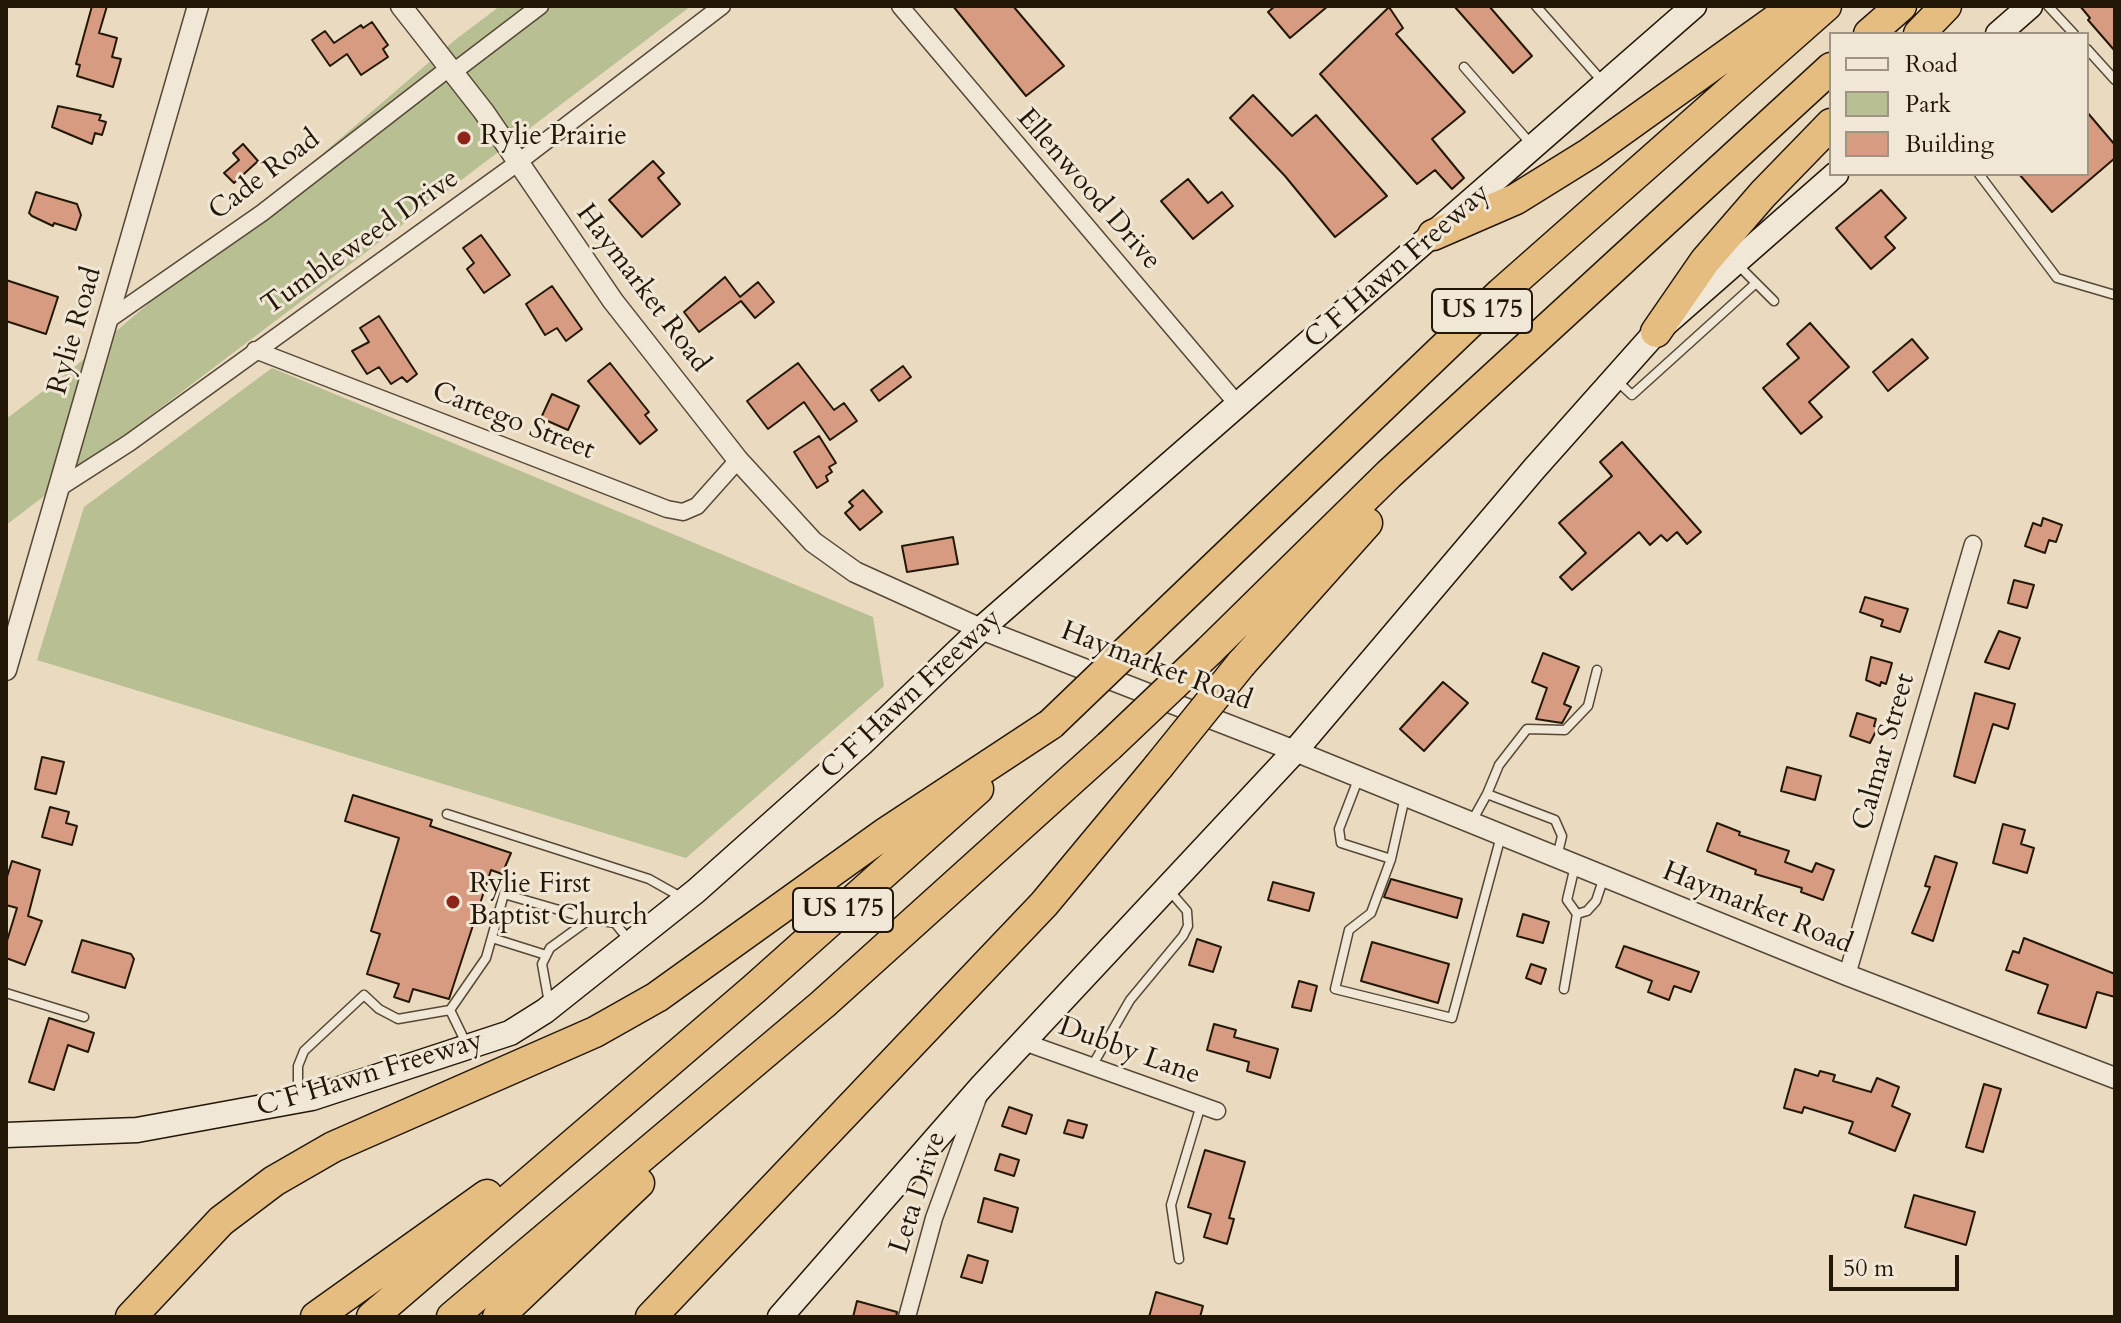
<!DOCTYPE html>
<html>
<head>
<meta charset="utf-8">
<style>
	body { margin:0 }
	#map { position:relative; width:2121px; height:1323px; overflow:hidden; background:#eadac0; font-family:Cardo,serif }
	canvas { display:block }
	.frame { position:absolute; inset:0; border:8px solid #231708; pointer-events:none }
	.legend { position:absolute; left:1829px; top:32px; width:260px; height:144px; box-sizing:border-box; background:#f1e7d6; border:2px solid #9f9484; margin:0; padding:10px 14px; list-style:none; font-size:24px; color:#231708 }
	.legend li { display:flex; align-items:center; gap:16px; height:40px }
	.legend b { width:40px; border:2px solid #9f9484 }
	.scale { position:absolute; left:1829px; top:1255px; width:130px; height:36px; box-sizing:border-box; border:4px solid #231708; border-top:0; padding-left:10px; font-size:24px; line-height:28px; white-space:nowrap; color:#231708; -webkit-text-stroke:6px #f1e7d6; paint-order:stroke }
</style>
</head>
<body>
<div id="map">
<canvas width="2121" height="1323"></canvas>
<div class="frame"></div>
<ul class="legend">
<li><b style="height:10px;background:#f1e7d6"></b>Road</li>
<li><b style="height:22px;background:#b8bf92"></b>Park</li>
<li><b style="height:22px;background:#d79b81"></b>Building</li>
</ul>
<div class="scale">50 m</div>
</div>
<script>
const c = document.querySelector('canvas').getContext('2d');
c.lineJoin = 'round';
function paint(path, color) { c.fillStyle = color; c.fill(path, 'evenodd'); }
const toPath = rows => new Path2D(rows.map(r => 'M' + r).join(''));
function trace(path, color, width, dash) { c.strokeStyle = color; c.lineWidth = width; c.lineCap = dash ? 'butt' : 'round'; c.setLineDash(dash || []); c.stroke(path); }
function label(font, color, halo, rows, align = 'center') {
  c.font = font + ' Cardo,serif'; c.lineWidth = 6; c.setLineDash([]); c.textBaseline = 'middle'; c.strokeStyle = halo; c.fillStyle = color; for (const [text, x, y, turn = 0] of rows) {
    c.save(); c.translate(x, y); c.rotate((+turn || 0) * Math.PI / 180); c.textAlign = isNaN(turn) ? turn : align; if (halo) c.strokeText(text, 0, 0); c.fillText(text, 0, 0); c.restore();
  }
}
const green = toPath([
	[500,6,691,6,6,525,6,419,71,370,455,40],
	[272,368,873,617,884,686,686,858,37,660,84,507]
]);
const building = toPath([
	[92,6,107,6,99,33,117,38,112,57,121,59,113,87,77,76,80,65,76,64,92,6],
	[953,6,1013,6,1064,66,1026,96,953,6],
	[1275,6,1328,6,1290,38,1268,12,1275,6],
	[1454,6,1489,6,1532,56,1513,73,1454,6],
	[2080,6,2115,6,2115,51,2088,20,2090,18,2080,6],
	[1389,7,1403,28,1396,34,1465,112,1432,139,1464,178,1452,189,1435,170,1417,184,1320,74,1389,7],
	[372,22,388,45,383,49,388,57,361,75,347,54,330,66,312,40,325,31,334,43,361,25,363,28,372,22],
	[1253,95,1292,136,1316,115,1387,196,1335,237,1285,176,1230,118,1253,95],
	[58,106,101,115,99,120,106,122,102,135,95,133,92,144,52,127,58,106],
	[2087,112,2115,145,2115,158,2052,212,2019,174,2087,174,2087,112],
	[243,144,258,161,234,183,224,173,239,160,233,153,243,144],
	[653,161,664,173,658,178,680,204,642,237,609,200,653,161],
	[1188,179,1208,203,1222,192,1233,206,1193,239,1161,201,1188,179],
	[1881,190,1906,218,1885,237,1895,248,1871,269,1836,228,1881,190],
	[36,192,77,204,81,215,76,230,54,223,53,226,32,216,29,213,36,192],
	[481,235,510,275,484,293,467,269,474,263,463,248,481,235],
	[725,277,740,297,758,282,774,302,755,318,741,301,699,332,684,312,725,277],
	[6,280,58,297,46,334,6,321,6,280],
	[552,286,582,329,566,341,557,328,545,335,526,304,552,286],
	[379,316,417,374,407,382,402,377,391,384,379,367,367,374,352,351,369,342,360,328,379,316],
	[1810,323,1849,367,1809,402,1822,417,1801,434,1763,388,1799,358,1787,344,1810,323],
	[1912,339,1928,358,1888,391,1873,372,1912,339],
	[610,363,649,412,645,415,657,430,640,444,588,381,610,363],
	[798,363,834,410,844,403,857,421,830,440,804,402,768,429,747,401,798,363],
	[903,366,911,377,879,401,871,390,903,366],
	[552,394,579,406,568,430,541,418,552,394],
	[819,436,836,463,829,467,832,472,826,476,828,481,817,488,794,452,819,436],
	[1622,442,1701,532,1687,544,1677,532,1667,541,1661,535,1650,545,1639,532,1572,590,1560,577,1586,553,1559,523,1612,476,1600,462,1622,442],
	[863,490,882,512,860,530,845,513,853,506,849,502,863,490],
	[2043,518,2062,525,2056,542,2049,540,2045,553,2025,546,2033,523,2041,526,2043,518],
	[953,537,958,564,907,572,902,546,953,537],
	[2014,580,2034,585,2027,608,2008,603,2014,580],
	[1865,597,1908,609,1900,632,1881,626,1883,620,1860,612,1865,597],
	[1999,631,2020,638,2009,669,1985,662,1999,631],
	[1543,653,1579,667,1564,704,1571,707,1562,723,1536,719,1547,688,1532,682,1543,653],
	[1871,657,1892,663,1886,684,1881,682,1880,686,1866,680,1871,657],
	[1443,682,1468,703,1424,751,1400,729,1443,682],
	[1975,693,2015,704,2008,729,1993,724,1975,783,1954,776,1975,693],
	[1857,713,1876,719,1874,726,1878,727,1870,743,1850,736,1857,713],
	[42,757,64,762,56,794,35,789,42,757],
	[1787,767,1821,776,1815,800,1781,791,1787,767],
	[353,795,432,820,430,826,511,853,502,874,491,870,449,999,413,989,409,1002,394,997,399,984,367,974,380,934,371,931,399,838,345,821,353,795],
	[50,807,69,812,66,823,77,826,72,845,42,837,50,807],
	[1717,823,1740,832,1739,835,1789,851,1785,862,1812,872,1816,863,1834,870,1823,900,1801,892,1802,888,1755,874,1756,870,1707,851,1717,823],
	[2003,824,2025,830,2021,844,2034,848,2027,873,1993,863,2003,824],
	[1935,856,1957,863,1933,941,1912,933,1930,887,1925,886,1935,856],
	[12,861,40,870,28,916,42,921,25,965,6,958,6,944,17,908,6,905,6,880,12,861],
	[1391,879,1462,899,1457,918,1384,897,1391,879],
	[1273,882,1314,893,1309,911,1268,900,1273,882],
	[1523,914,1549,922,1543,943,1517,936,1523,914],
	[2024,938,2115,974,2115,997,2097,992,2086,1028,2038,1013,2048,985,2006,970,2013,951,2019,953,2024,938],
	[1197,939,1221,947,1213,972,1189,965,1197,939],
	[82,940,131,954,134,959,125,988,72,972,82,940],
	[1372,942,1449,964,1438,1003,1361,981,1372,942],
	[1624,946,1699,972,1691,992,1674,986,1669,1000,1648,992,1652,981,1616,967,1624,946],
	[1531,964,1546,969,1541,984,1526,978,1531,964],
	[1299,981,1317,986,1311,1011,1292,1007,1299,981],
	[49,1018,94,1033,88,1052,68,1045,54,1090,29,1082,49,1018],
	[1214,1024,1236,1030,1234,1037,1278,1049,1270,1078,1247,1071,1249,1062,1207,1050,1214,1024],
	[1795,1069,1818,1076,1820,1071,1835,1075,1833,1081,1871,1092,1877,1078,1899,1087,1892,1106,1910,1114,1895,1151,1849,1133,1853,1122,1804,1107,1802,1113,1784,1108,1795,1069],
	[1984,1084,2001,1089,1983,1152,1966,1147,1984,1084],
	[1009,1107,1032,1115,1026,1134,1002,1126,1009,1107],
	[1068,1120,1087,1125,1083,1138,1064,1133,1068,1120],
	[1205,1150,1245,1162,1229,1218,1234,1219,1227,1244,1204,1237,1211,1214,1188,1207,1205,1150],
	[1000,1154,1019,1160,1014,1176,995,1170,1000,1154],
	[1914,1195,1975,1212,1966,1245,1905,1227,1914,1195],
	[984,1198,1018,1208,1012,1232,978,1222,984,1198],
	[968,1255,988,1261,982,1283,961,1277,968,1255],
	[1156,1292,1203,1306,1200,1317,1149,1317,1156,1292],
	[857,1301,897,1312,896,1317,853,1317,857,1301]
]);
const service = toPath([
	[1536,6,1602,81],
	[2048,6,2074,34],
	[2087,49,2115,80],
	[1464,67,1531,144],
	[1979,174,2057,278,2115,295],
	[1738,265,1774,301],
	[1618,382,1632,395,1756,283],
	[1359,777,1339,829,1341,843,1391,859],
	[1487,794,1499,765,1527,729,1565,730,1588,706,1597,670],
	[1405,797,1391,859,1371,913,1349,930,1335,989,1452,1018,1501,836],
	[447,814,649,879,681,897],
	[1472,821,1487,794,1555,820,1562,836,1557,857],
	[1575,866,1567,900,1577,914,1587,911,1596,901,1604,877],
	[492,938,546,955],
	[1564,989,1577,914],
	[6,993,84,1017],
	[549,1003,542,964,550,948,590,919,615,923,628,939],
	[466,1043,450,1010,486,958,504,894,590,919],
	[1092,1066,1130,1000,1183,936,1188,926,1187,911,1168,889],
	[298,1096,298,1066,304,1051,364,995,379,1009,398,1019,450,1010],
	[1179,1259,1171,1205,1201,1105]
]);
const minor = toPath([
	[900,6,1239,406],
	[452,73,540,6],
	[108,320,262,213,449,68],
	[255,350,667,509,683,512,697,506,738,460],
	[62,486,129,443,516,164,722,6],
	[1847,975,1973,544],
	[1024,1042,1217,1111],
	[907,1317,934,1218,979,1095]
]);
const tertiary = toPath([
	[401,6,484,112,613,301,738,460,813,542,855,572,981,629,1295,751,1847,975,2115,1078],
	[6,670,198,6]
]);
const secondary = toPath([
	[1998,34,2030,6],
	[6,1135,137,1130,312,1098,510,1033,545,1011,696,891,861,744,981,629,1694,6],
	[780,1317,982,1086,1295,751,1534,469,1656,332,1836,174]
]);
const motorway = toPath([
	[1869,34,1901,6],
	[1919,34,1946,6],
	[1433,235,1516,199,1590,153,1795,6],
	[1656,332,1705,261,1763,194,1831,124],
	[1150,629,1501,293,1826,6],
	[1209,651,1389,474,1831,68],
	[1241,664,1367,523],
	[131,1317,221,1221,274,1181,333,1147,595,1032,657,997,887,832,1051,724],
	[316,1317,487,1195],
	[372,1317,754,989,978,789],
	[452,1317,823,1004,1109,746],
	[498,1317,639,1183],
	[651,1317,1044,904,1158,767]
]);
const motorwayBridge = toPath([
	[1051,724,1150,629],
	[1109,746,1209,651],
	[1158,767,1241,664]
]);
const markers = [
	[464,138,8,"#8f2418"],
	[453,902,8,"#8f2418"]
];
const shields = [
	[1482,311,100],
	[843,910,100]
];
const shieldNames = [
	["US 175",1482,311],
	["US 175",843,910]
];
const poiNames = [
	["Rylie Prairie",480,138],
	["Rylie First",469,886],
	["Baptist Church",469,918]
];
const streetNames = [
	["Cade Road",265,176,-37],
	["Ellenwood Drive",1088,190,49],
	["Tumbleweed Drive",361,243,-35],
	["C F Hawn Freeway",1398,267,-41],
	["Haymarket Road",642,289,53],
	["Rylie Road",76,331,-74],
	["Cartego Street",513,422,21],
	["Haymarket Road",1156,667,21],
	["C F Hawn Freeway",912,695,-43],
	["Calmar Street",1885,752,-74],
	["Haymarket Road",1757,909,22],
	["Dubby Lane",1129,1052,20],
	["C F Hawn Freeway",370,1075,-17],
	["Leta Drive",919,1193,-72]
];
paint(green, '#b8bf92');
paint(building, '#d79b81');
trace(building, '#231708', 2);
trace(service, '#554836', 11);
trace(minor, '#554836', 19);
trace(tertiary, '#554836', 23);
trace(secondary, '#231708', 27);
trace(motorway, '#231708', 33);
trace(service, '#f1e7d6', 8);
trace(minor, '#f1e7d6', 16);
trace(tertiary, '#f1e7d6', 20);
trace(secondary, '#f1e7d6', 24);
trace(motorway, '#e5bd80', 30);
trace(motorwayBridge, '#231708', 33, []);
trace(motorwayBridge, '#e5bd80', 30);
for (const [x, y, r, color] of markers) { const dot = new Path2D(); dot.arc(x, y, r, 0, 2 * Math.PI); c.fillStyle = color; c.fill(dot); trace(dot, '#f1e7d6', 3); }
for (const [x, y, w] of shields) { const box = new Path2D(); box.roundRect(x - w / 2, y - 22, w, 44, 6); c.fillStyle = '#f1e7d6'; c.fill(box); trace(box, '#231708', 2); }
label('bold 26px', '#231708', null, shieldNames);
label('28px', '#231708', '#f1e7d6', poiNames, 'left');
label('28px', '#231708', '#f1e7d6', streetNames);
</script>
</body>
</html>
